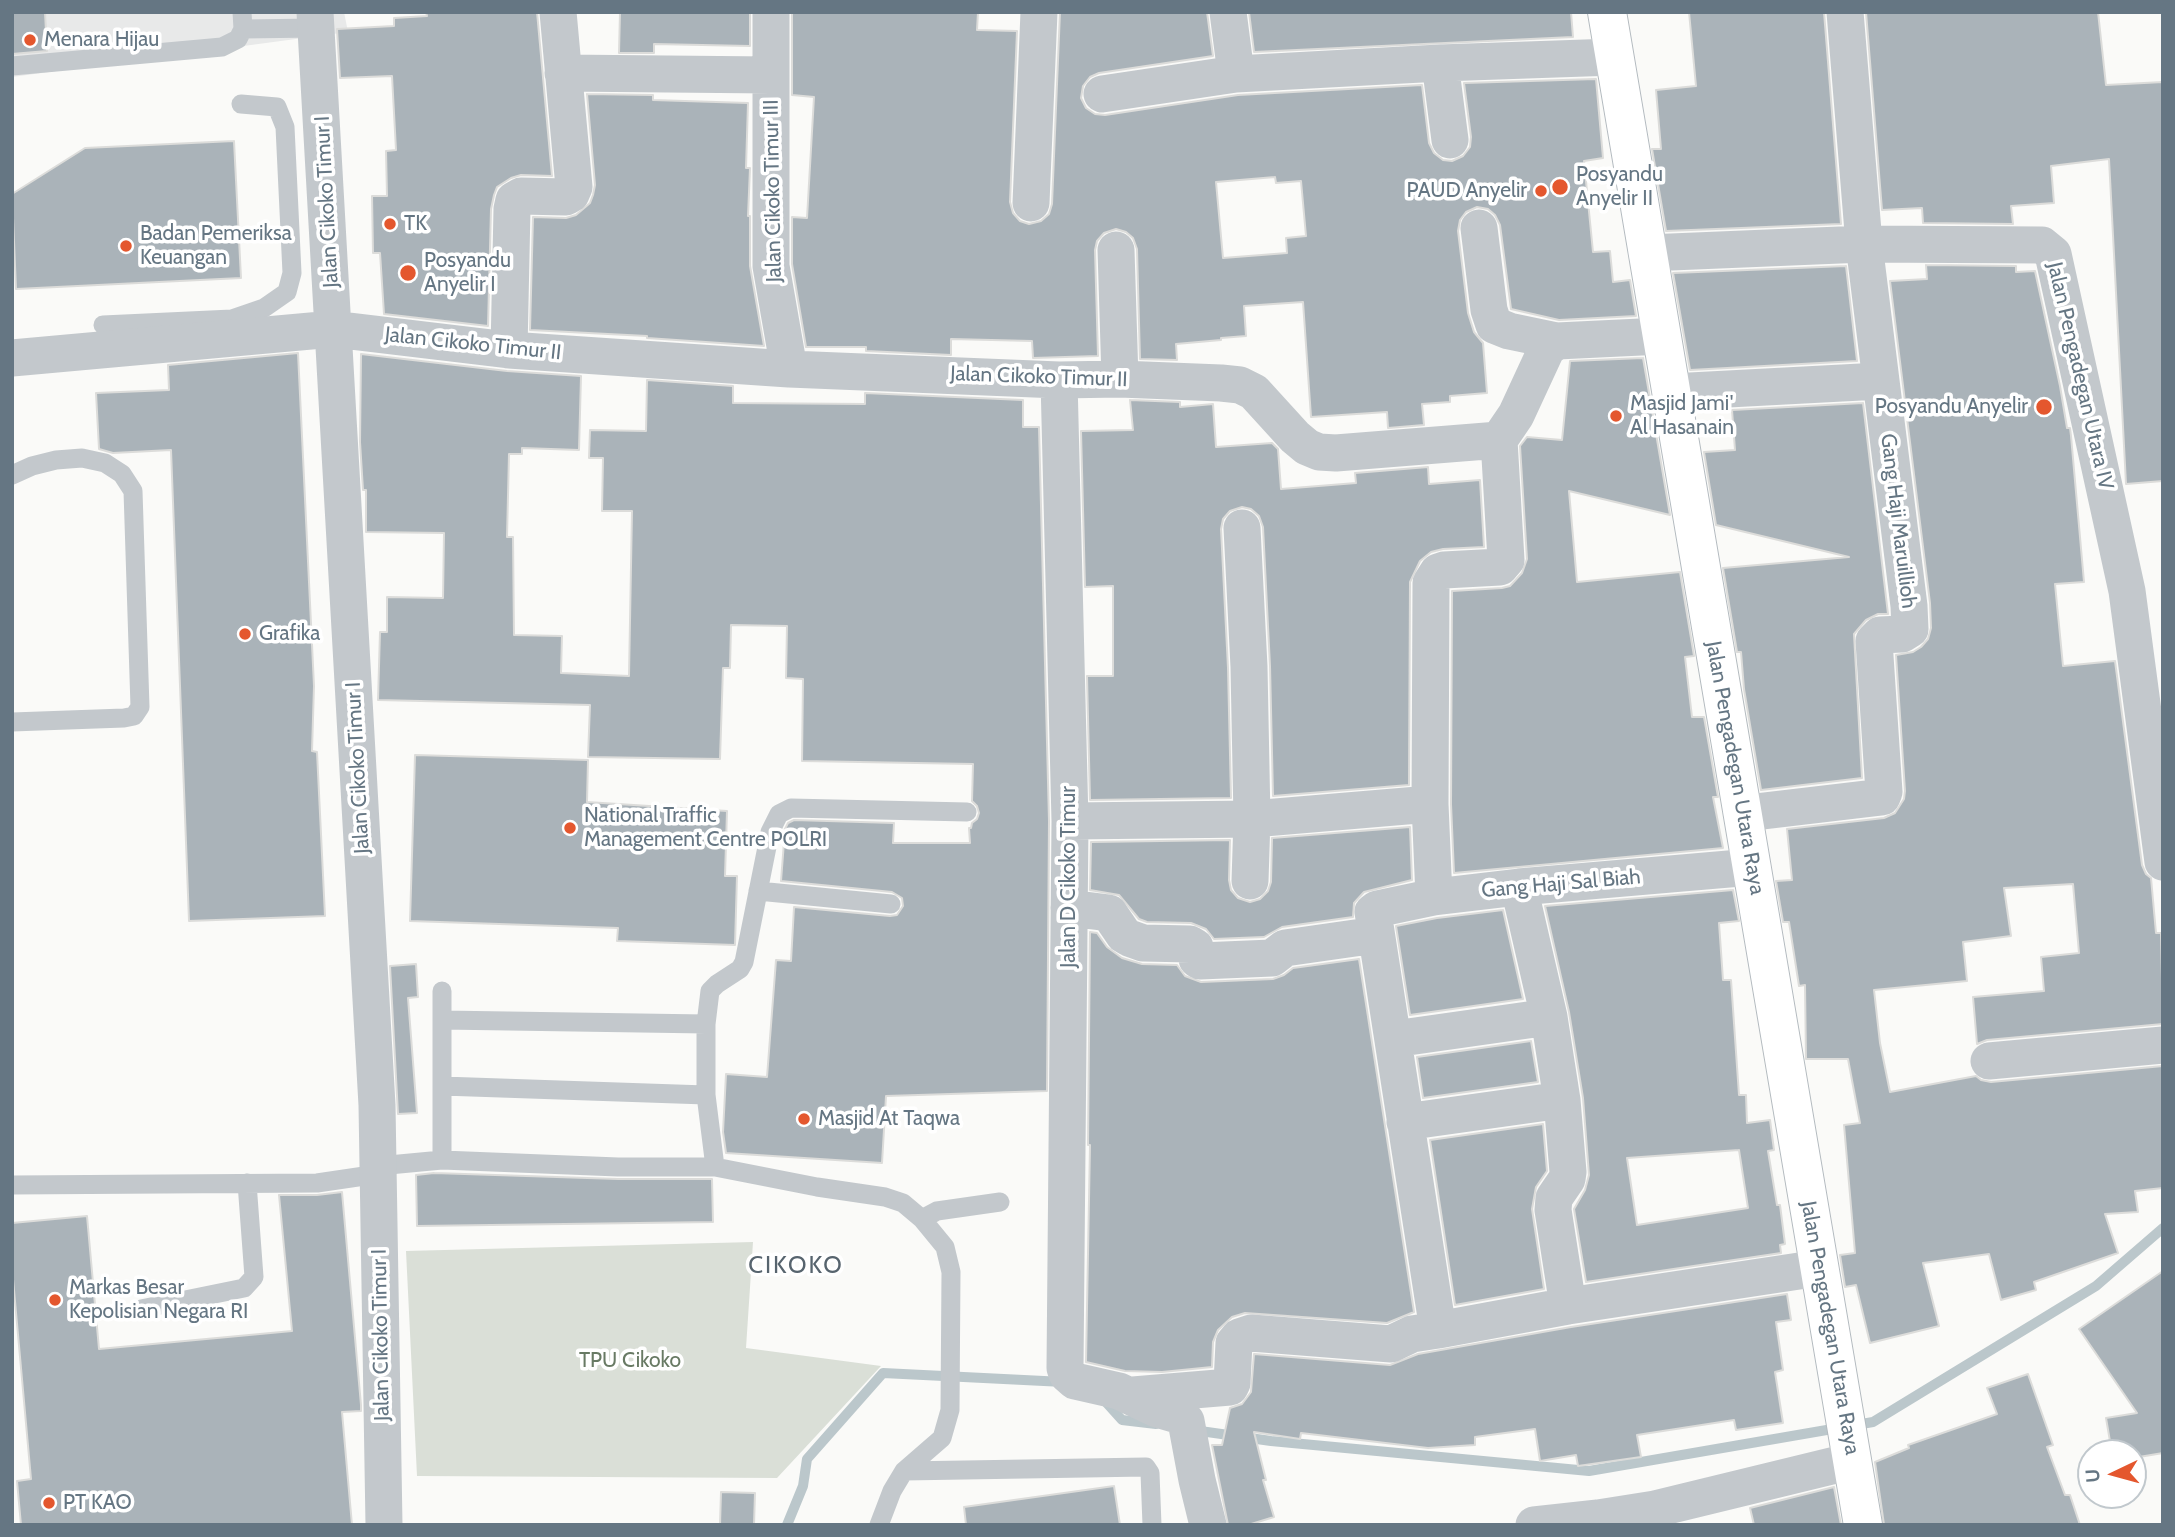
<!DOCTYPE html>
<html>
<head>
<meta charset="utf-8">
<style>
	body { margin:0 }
	#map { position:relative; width:2175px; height:1537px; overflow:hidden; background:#fafaf8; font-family:Cabin,sans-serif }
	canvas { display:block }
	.frame { position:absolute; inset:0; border:14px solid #657683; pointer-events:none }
	.north { position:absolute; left:2077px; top:1439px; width:70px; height:70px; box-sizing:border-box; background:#fff; border:2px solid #c1c8cd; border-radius:50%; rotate:265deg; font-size:19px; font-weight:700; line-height:28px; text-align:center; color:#657683 }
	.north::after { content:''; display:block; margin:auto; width:24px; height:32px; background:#e4572e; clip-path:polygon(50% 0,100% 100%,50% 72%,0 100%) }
</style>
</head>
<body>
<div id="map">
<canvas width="2175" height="1537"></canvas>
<div class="frame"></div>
<div class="north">U</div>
</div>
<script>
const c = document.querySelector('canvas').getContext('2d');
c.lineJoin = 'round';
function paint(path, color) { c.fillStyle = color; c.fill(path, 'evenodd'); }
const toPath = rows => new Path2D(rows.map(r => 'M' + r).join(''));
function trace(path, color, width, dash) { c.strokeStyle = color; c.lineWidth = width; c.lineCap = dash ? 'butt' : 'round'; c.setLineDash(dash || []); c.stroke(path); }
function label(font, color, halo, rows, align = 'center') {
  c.font = font + ' Cabin,sans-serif'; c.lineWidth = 7; c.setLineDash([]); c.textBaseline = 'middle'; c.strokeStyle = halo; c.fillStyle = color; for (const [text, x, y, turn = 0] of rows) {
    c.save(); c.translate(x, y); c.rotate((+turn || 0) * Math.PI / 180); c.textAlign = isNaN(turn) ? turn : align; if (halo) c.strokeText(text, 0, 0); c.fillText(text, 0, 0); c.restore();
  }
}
const built = toPath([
	[12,12,344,12,348,32,12,77]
]);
const green = toPath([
	[753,1242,746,1348,881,1366,777,1478,417,1476,406,1251]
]);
const stream = toPath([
	[1104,1400,1122,1420,1156,1424],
	[1193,1430,1271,1441,1589,1471,1873,1422,2096,1286,2163,1228],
	[787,1525,803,1486,807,1459,883,1373,1064,1382]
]);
const building = toPath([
	[12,12,45,12,47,51,12,54,12,12],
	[426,12,537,12,552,176,521,175,511,178,497,187,494,195,491,209,488,326,384,314,380,253,373,253,372,196,387,196,386,151,396,150,392,76,340,78,337,29,394,26,394,18,427,16,426,12],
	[620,12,750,12,750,46,654,44,654,53,619,53,620,12],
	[792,12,978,12,977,30,1017,31,1010,202,1013,213,1020,221,1029,224,1041,221,1049,214,1052,204,1060,12,1207,12,1213,56,1099,73,1090,77,1083,86,1081,98,1086,108,1095,114,1105,115,1238,95,1422,85,1429,143,1434,153,1443,160,1452,161,1463,156,1470,147,1471,137,1464,83,1596,79,1603,158,1584,161,1593,252,1610,251,1613,282,1630,280,1636,316,1559,320,1511,309,1500,225,1495,215,1488,209,1477,207,1466,212,1460,220,1458,231,1468,313,1474,332,1483,343,1487,393,1450,396,1450,402,1422,404,1424,425,1388,428,1387,412,1311,417,1303,302,1244,306,1246,336,1221,338,1221,340,1176,344,1177,360,1140,359,1137,249,1133,238,1126,232,1116,229,1104,233,1097,241,1095,250,1098,356,1033,358,1032,341,951,339,951,355,866,351,866,347,806,347,792,264,792,217,807,218,814,97,792,95,792,12],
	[1275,177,1276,183,1301,181,1306,236,1286,238,1287,253,1223,258,1216,182,1275,177],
	[1249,12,1571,12,1573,37,1254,52,1249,12],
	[1689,12,1824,12,1841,224,1666,231,1652,149,1661,149,1656,90,1696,86,1689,12],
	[1866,12,2098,12,2106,85,2163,82,2163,481,2126,484,2109,159,2051,166,2054,203,2011,206,2013,224,1923,223,1922,208,1882,210,1866,12],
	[587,94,653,95,653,100,748,103,746,168,750,168,748,216,750,216,750,266,764,346,647,338,647,336,530,330,533,217,566,218,576,215,590,203,593,195,595,185,587,94],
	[234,141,241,278,16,289,12,194,85,148,234,141],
	[1926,265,2016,266,2016,272,2035,271,2060,386,2067,428,2070,428,2071,436,2084,582,2055,584,2063,666,2115,661,2142,865,2146,874,2151,878,2156,933,2161,933,2163,1024,1987,1040,1977,1044,1973,997,2044,991,2041,957,2079,953,2073,884,2004,888,2011,936,1963,942,1967,981,1874,990,1880,1043,1890,1092,1976,1076,1981,1080,1991,1082,2163,1066,2163,1188,2135,1191,2138,1212,2105,1214,2118,1253,2034,1282,2036,1290,2001,1300,1989,1254,1923,1263,1939,1326,1870,1343,1856,1285,1845,1287,1840,1255,1855,1253,1844,1125,1860,1123,1848,1059,1806,1059,1805,985,1799,986,1789,922,1783,922,1776,881,1792,880,1787,829,1884,818,1895,813,1904,799,1905,791,1896,655,1913,652,1921,647,1928,639,1931,628,1930,603,1890,281,1927,279,1926,265],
	[1846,266,1857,361,1690,370,1673,273,1846,266],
	[298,353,314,686,312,751,317,752,325,916,189,921,171,450,113,453,99,449,96,393,169,390,168,365,298,353],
	[361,354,507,371,581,376,579,450,522,448,522,454,509,454,507,537,513,537,514,635,562,636,561,673,629,676,632,511,602,511,603,458,589,458,590,430,646,431,647,380,733,386,733,403,865,404,865,393,1023,400,1023,427,1039,427,1049,821,1047,1091,886,1096,882,1163,726,1153,723,1132,726,1074,767,1077,776,960,791,961,794,907,890,916,897,915,903,906,902,898,892,892,781,881,785,829,788,823,794,820,894,823,893,843,970,843,969,828,971,828,972,823,977,819,979,813,977,806,972,801,973,764,802,761,803,679,786,678,787,626,731,625,730,668,723,668,720,759,588,757,590,705,378,700,380,632,387,632,387,597,443,598,444,533,366,532,366,490,363,490,360,442,361,354],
	[1643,358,1670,515,1569,491,1577,582,1680,572,1694,656,1685,657,1692,717,1704,717,1718,797,1713,797,1723,848,1454,873,1451,804,1452,591,1502,588,1510,586,1522,573,1527,559,1520,446,1527,437,1562,440,1570,361,1643,358],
	[1130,400,1180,402,1180,407,1213,404,1216,447,1272,443,1278,449,1281,489,1356,483,1355,473,1428,467,1429,484,1480,480,1484,547,1443,549,1431,552,1420,561,1410,582,1409,785,1273,796,1270,666,1263,527,1259,516,1251,509,1242,507,1230,511,1223,519,1221,529,1228,668,1231,798,1090,800,1087,676,1113,676,1113,586,1085,587,1081,431,1133,430,1130,400],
	[1863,403,1888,614,1878,614,1866,620,1854,634,1862,778,1761,790,1744,689,1741,652,1737,652,1723,568,1849,557,1716,525,1704,452,1735,450,1732,410,1863,403],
	[415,755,588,760,587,802,727,811,725,876,737,876,735,945,617,941,618,928,410,921,415,755],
	[1410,827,1412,880,1364,892,1354,903,1353,917,1282,927,1264,937,1214,939,1206,929,1191,923,1147,922,1139,919,1119,895,1090,890,1091,842,1230,840,1229,880,1231,890,1238,898,1250,902,1260,899,1268,891,1271,882,1272,838,1410,827],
	[1733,890,1739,921,1719,923,1723,980,1731,980,1739,1095,1746,1095,1747,1123,1770,1120,1774,1150,1768,1151,1777,1205,1780,1205,1785,1244,1780,1245,1781,1253,1586,1282,1574,1209,1585,1190,1589,1175,1583,1098,1569,1012,1545,906,1733,890],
	[1739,1150,1748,1208,1637,1225,1627,1158,1739,1150],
	[1503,910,1523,999,1410,1015,1396,926,1437,918,1503,910],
	[1090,932,1097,933,1107,947,1122,958,1142,964,1177,965,1185,976,1201,982,1273,979,1284,975,1293,968,1359,959,1414,1312,1387,1323,1245,1313,1232,1317,1218,1330,1213,1342,1212,1367,1162,1372,1125,1371,1086,1362,1090,1145,1088,1145,1090,932],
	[416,964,418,997,408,998,417,1113,398,1114,390,966,416,964],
	[1531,1041,1538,1082,1423,1098,1417,1057,1531,1041],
	[1543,1124,1547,1171,1536,1187,1532,1209,1544,1289,1455,1305,1430,1140,1543,1124],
	[434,1173,618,1179,712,1179,713,1222,417,1226,416,1175,434,1173],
	[342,1192,361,1405,361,1411,342,1412,352,1525,21,1525,17,1481,31,1479,12,1268,12,1223,87,1216,99,1349,292,1331,279,1195,317,1195,342,1192],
	[2163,1271,2163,1453,2133,1458,2133,1453,2112,1453,2106,1418,2137,1413,2079,1329,2163,1271],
	[1787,1294,1791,1320,1776,1322,1783,1370,1775,1372,1783,1423,1736,1430,1734,1420,1637,1435,1641,1457,1578,1466,1576,1455,1540,1461,1535,1429,1475,1437,1475,1445,1428,1448,1301,1433,1300,1439,1254,1432,1266,1480,1263,1480,1274,1517,1248,1525,1228,1525,1212,1445,1222,1445,1230,1408,1242,1404,1251,1392,1254,1354,1390,1365,1418,1354,1571,1327,1787,1294],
	[2028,1374,2053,1445,2047,1447,2065,1495,2070,1495,2080,1525,1884,1525,1875,1462,1909,1448,1908,1445,1997,1414,1987,1388,2028,1374],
	[1114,1486,1120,1525,966,1525,964,1507,1114,1486],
	[1834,1487,1841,1525,1754,1525,1750,1508,1834,1487],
	[721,1492,755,1493,754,1525,720,1525,721,1492]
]);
const lane = toPath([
	[243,29,316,28],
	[12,66,222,47,238,39,243,29,242,12],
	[103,325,232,319,264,308,287,292,292,273,285,127,277,107,241,104],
	[12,475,32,466,56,460,82,458,105,463,122,474,133,491,140,707,134,716,124,718,12,722],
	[758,891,891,904],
	[442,991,442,1160],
	[442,1020,706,1024,706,1095,715,1167],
	[706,1024,710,991,717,984,740,969,744,962,770,832,779,814,791,808,967,812],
	[442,1086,706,1095],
	[378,1166,442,1160,618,1167,715,1167,817,1187,885,1197,903,1203,922,1219,945,1247,951,1272,950,1410,942,1438,904,1471,892,1491,879,1525],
	[12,1185,317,1183,378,1174],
	[922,1219,937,1211,1000,1202],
	[141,1309,244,1288,254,1277,247,1183],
	[904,1471,1146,1467,1150,1473,1152,1525]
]);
const street = toPath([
	[315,12,377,1105,384,1525],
	[771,12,771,266,789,369],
	[1228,12,1236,74,1440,63,1614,57],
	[1440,63,1450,140],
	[563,73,771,75],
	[1102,94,1236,74],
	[1031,203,1039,12],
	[1479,228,1489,310,1494,325,1509,331,1557,341],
	[1116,250,1120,379],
	[1647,253,1864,244,2042,245,2053,254,2127,591,2163,862],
	[509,350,512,209,514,200,521,196,566,197,571,194,574,187,558,12],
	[12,358,333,329,509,350,789,369,1059,380,1120,379,1221,383,1240,385,1254,392,1295,437,1307,447,1319,452,1336,453,1499,440,1516,415,1547,348,1557,341,1662,336],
	[1059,380,1070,821,1065,1368,1067,1374,1075,1381,1119,1391,1157,1409,1181,1416,1186,1421,1197,1480,1208,1525],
	[1671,392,1880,381],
	[1242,528,1249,667,1252,819,1250,881],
	[1742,812,1755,812,1882,797,1884,792,1874,641,1880,635,1902,634,1910,629,1909,606,1864,244,1845,12],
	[1070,821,1252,819,1430,804],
	[1752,867,1519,887,1434,897,1377,909,1373,912,1438,1330,1568,1306,1819,1268],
	[1519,887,1549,1017,1562,1100,1568,1172,1567,1179,1554,1198,1553,1210,1568,1306],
	[1434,897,1430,804,1431,583,1438,572,1444,570,1500,567,1506,560,1499,440],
	[1069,908,1109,913,1124,935,1129,938,1143,943,1190,944,1195,947,1197,959,1200,961,1272,958,1285,948,1376,935],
	[1394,1039,1549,1017],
	[1989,1061,2163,1045],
	[1405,1122,1562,1100],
	[1133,1395,1230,1387,1232,1383,1234,1343,1239,1337,1251,1333,1391,1344,1412,1334,1438,1330],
	[1534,1525,1598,1518,1655,1509,1852,1461]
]);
const secondary = toPath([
	[1607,12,1863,1525]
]);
const markers = [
	[30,40,7,"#e4572e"],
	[1560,187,9,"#e4572e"],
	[1541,191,7,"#e4572e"],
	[390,224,7,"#e4572e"],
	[126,246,7,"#e4572e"],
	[408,273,9,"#e4572e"],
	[2044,407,9,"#e4572e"],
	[1616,416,7,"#e4572e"],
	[245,634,7,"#e4572e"],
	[570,828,7,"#e4572e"],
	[804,1119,7,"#e4572e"],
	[55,1300,7,"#e4572e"],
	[49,1503,7,"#e4572e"]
];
const poiNames = [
	["Menara Hijau",44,40],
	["Posyandu",1576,175],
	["Anyelir II",1576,199],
	["PAUD Anyelir",1527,191,"right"],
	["TK",404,224],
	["Badan Pemeriksa",140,234],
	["Keuangan",140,258],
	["Posyandu",424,261],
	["Anyelir I",424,285],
	["Masjid Jami'",1630,404],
	["Al Hasanain",1630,428],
	["Posyandu Anyelir",2028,407,"right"],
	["Grafika",259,634],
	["National Traffic",584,816],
	["Management Centre POLRI",584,840],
	["Masjid At Taqwa",818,1119],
	["Markas Besar",69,1288],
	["Kepolisian Negara RI",69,1312],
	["PT KAO",63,1503]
];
const streetNames = [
	["Jalan Cikoko Timur III",773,191,-91],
	["Jalan Cikoko Timur I",327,202,-93],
	["Jalan Cikoko Timur II",473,344,6],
	["Jalan Pengadegan Utara IV",2080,376,77],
	["Jalan Cikoko Timur II",1039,377,2],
	["Gang Haji Maruillioh",1898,521,83],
	["Jalan Cikoko Timur I",358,768,-93],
	["Jalan Pengadegan Utara Raya",1735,768,80],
	["Jalan D Cikoko Timur",1069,877,-90],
	["Gang Haji Sal Biah",1561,884,-5],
	["Jalan Pengadegan Utara Raya",1830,1328,80],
	["Jalan Cikoko Timur I",381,1335,-91]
];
const parkNames = [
	["TPU Cikoko",630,1361]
];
const quarterNames = [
	["CIKOKO",796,1266]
];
paint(built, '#e8e9e9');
paint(green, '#dadfd7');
trace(stream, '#bbc7cb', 10);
paint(building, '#aab3b9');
trace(building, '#dcdcda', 2);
trace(secondary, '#b3babf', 40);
trace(lane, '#c3c8cc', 19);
trace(street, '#c3c8cc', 37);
trace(secondary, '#fff', 38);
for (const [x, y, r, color] of markers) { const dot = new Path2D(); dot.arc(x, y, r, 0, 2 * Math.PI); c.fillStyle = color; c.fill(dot); trace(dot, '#fff', 2.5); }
label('21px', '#657683', '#fff', poiNames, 'left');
label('21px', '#657683', '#fff', streetNames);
label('21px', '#687a64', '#fff', parkNames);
c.letterSpacing = '2px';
label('24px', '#57646e', '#fff', quarterNames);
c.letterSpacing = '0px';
</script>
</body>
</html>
